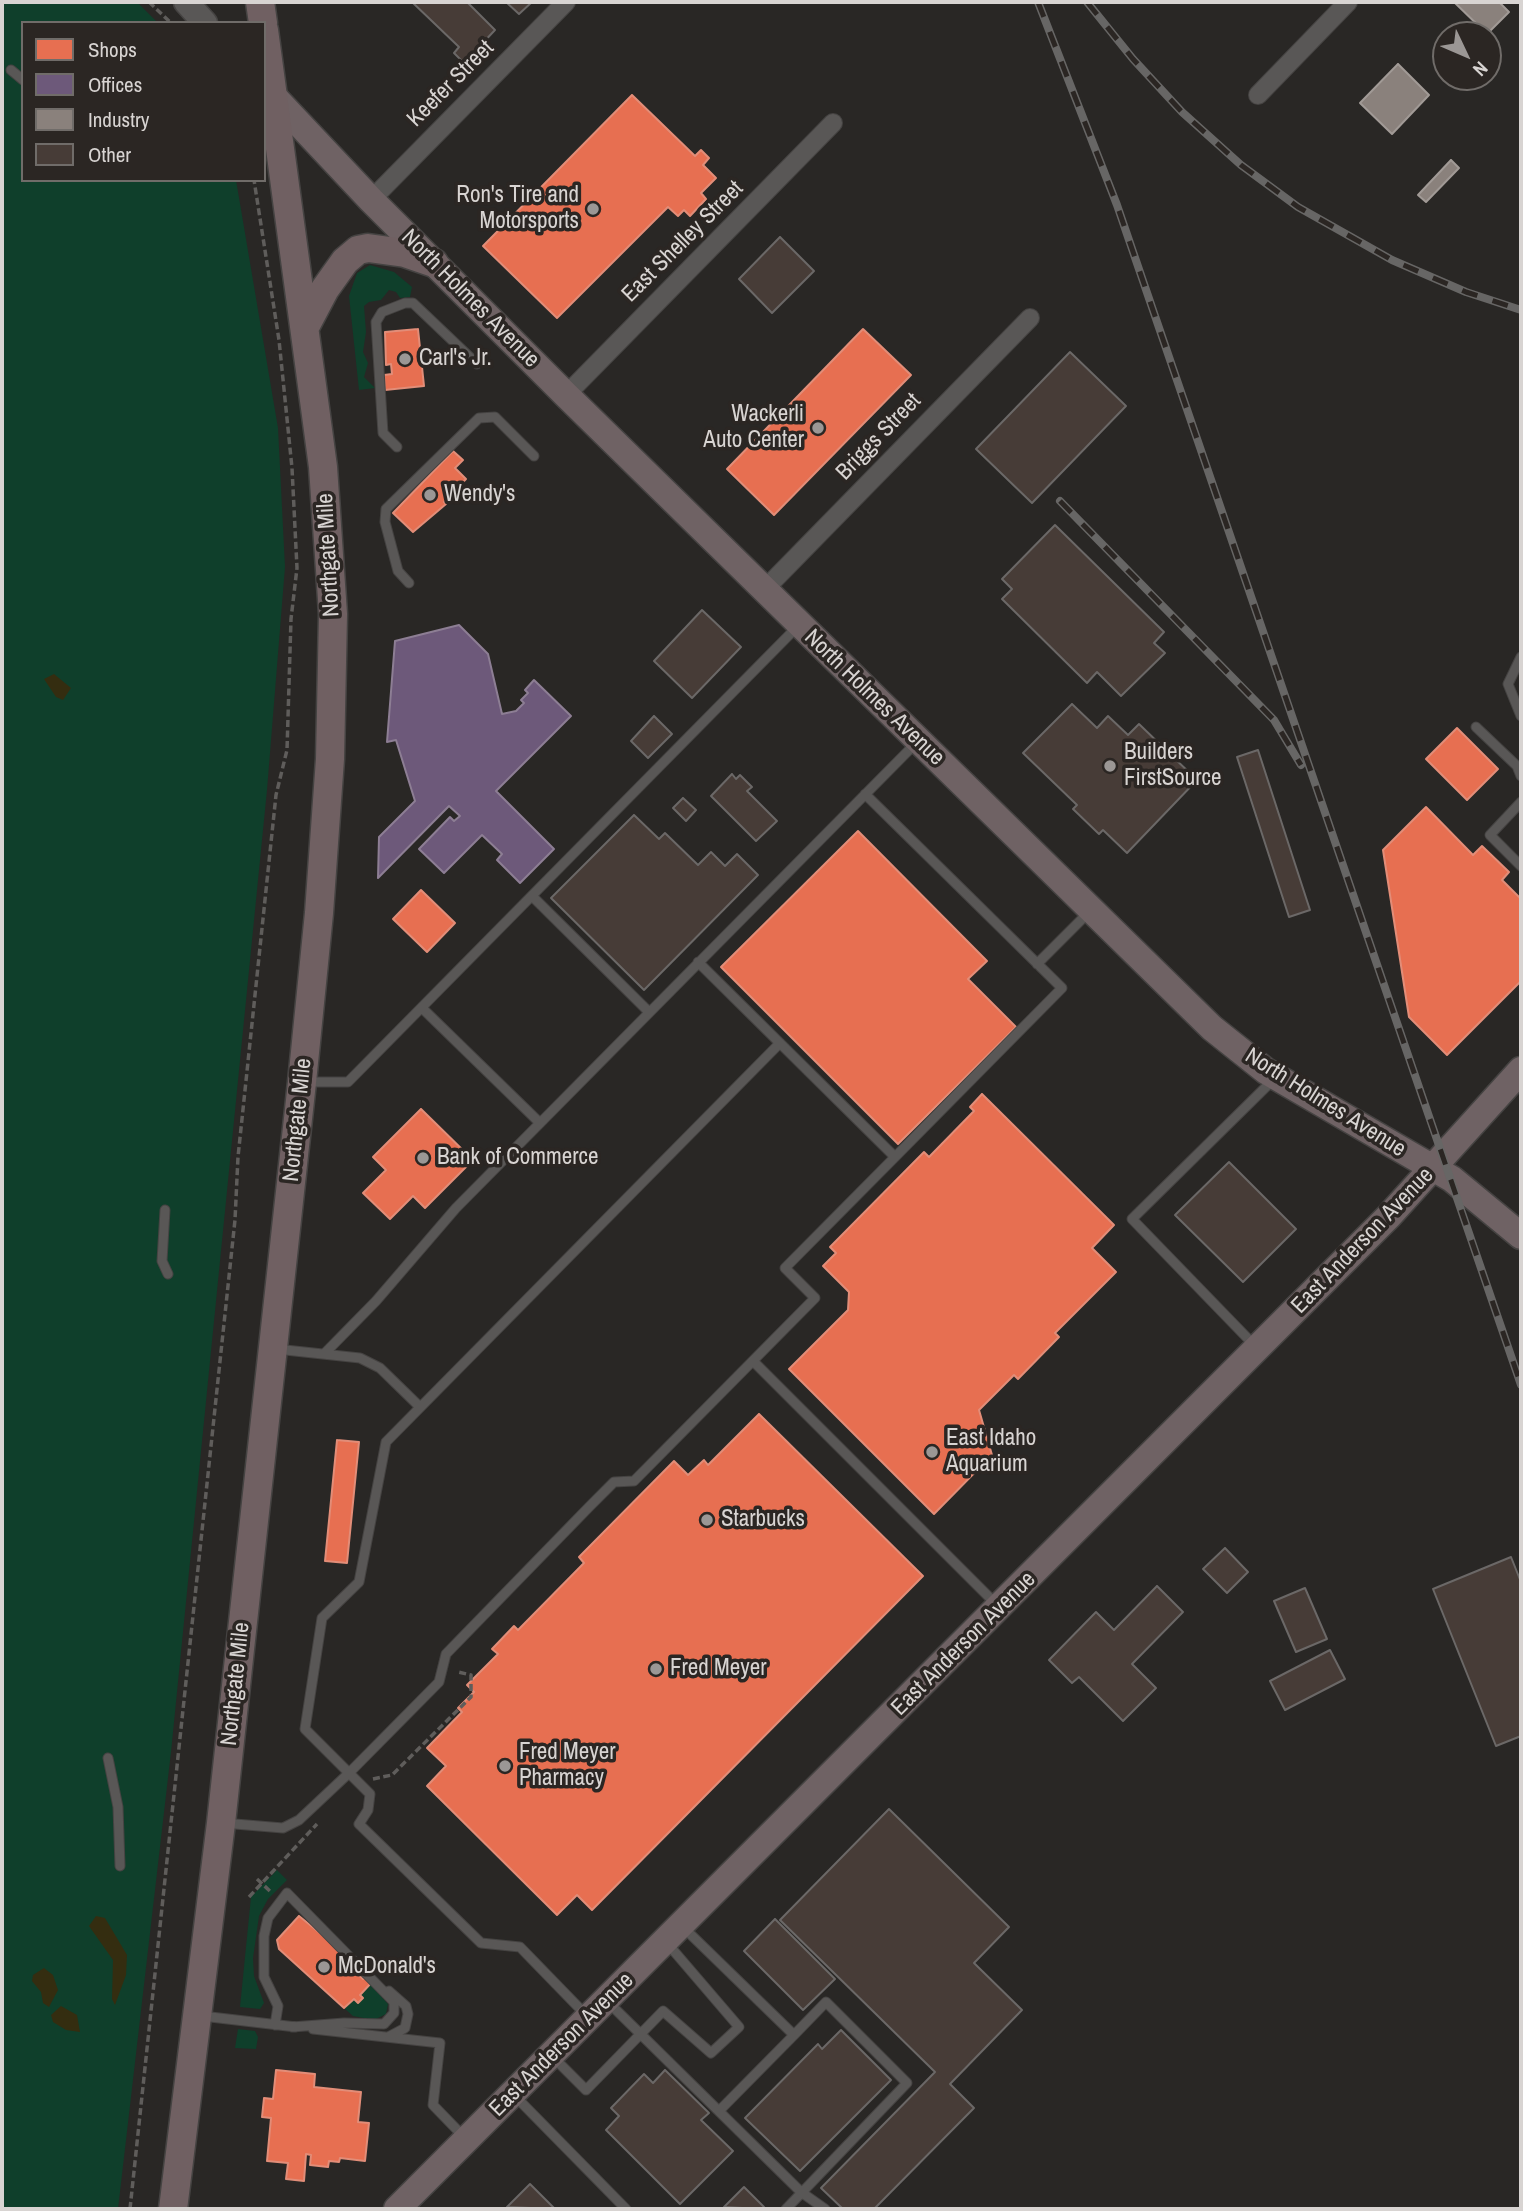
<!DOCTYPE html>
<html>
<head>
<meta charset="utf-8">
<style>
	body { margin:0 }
	#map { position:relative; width:1523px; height:2211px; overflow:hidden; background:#292725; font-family:"Archivo Narrow",sans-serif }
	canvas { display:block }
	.frame { position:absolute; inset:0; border:4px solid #d8d4d2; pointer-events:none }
	.legend { position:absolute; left:21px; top:21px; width:245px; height:161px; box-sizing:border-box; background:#2b2623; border:2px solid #706c69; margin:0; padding:9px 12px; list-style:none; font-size:21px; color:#d8d4d2 }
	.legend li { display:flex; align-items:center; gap:14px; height:35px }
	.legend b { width:35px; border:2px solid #706c69 }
	.north { position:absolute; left:1432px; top:21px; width:70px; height:70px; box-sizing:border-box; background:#2b2623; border:2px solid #706c69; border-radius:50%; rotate:134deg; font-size:19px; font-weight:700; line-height:28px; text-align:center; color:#d8d4d2 }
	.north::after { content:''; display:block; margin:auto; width:24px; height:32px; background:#9b9795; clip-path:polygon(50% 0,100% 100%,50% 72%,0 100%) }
</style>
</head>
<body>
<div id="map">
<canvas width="1523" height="2211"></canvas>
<div class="frame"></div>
<ul class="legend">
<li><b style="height:19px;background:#e76f51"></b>Shops</li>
<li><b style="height:19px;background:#6d597a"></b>Offices</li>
<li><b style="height:19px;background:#8a817c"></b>Industry</li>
<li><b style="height:19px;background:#473c37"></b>Other</li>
</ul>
<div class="north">N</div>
</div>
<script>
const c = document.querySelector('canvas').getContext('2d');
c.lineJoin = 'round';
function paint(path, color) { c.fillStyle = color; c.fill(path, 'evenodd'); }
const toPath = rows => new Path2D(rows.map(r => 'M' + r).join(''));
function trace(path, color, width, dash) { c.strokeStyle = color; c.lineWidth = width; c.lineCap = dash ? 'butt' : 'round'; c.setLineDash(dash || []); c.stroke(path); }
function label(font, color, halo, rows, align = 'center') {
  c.font = font + ' "Archivo Narrow",sans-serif'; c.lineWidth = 7; c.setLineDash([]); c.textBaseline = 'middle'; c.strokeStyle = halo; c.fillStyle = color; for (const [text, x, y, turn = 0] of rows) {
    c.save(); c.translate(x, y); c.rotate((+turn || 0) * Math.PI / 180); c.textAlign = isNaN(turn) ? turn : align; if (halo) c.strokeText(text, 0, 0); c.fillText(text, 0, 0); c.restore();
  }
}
const green = toPath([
	[2,2,137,2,158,23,23,23,23,180,236,180,278,428,285,567,267,790,171,1752,118,2209,2,2209],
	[370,265,394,272,412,287,410,297,400,298,396,292,389,290,381,300,369,302,364,306,366,332,363,352,368,363,364,377,375,388,359,390,349,296,357,273],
	[277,1870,287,1880,268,1899,259,1916,253,1958,254,1976,264,2003,260,2009,240,2007,251,1897],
	[370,1984,388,2004,386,2014,374,2020,353,2016,344,2008,354,1999,358,2003,363,1998,360,1995],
	[238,2029,255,2031,258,2037,256,2049,235,2048]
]);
const sand = toPath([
	[54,674,71,688,63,700,56,697,44,679],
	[96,1916,105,1918,127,1955,126,1975,115,2005,112,1999,113,1960,89,1926],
	[44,1968,53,1975,58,1990,49,2007,43,2003,41,1992,32,1981,33,1975],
	[61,2006,77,2015,80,2032,66,2030,53,2022,51,2015]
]);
const shops = toPath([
	[632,95,695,156,701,150,709,158,703,165,716,178,701,193,706,199,690,216,684,210,678,216,668,207,557,318,483,246,632,95],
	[418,329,424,386,385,390,384,375,392,374,391,364,386,365,385,332,418,329],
	[863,329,911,375,774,515,727,469,863,329],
	[453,451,463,460,455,468,466,479,444,502,446,504,413,532,393,513,453,451],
	[1457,728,1498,769,1467,800,1426,759,1457,728],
	[1426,807,1473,855,1482,846,1509,872,1502,880,1521,899,1521,981,1447,1055,1409,1017,1383,850,1426,807],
	[858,831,987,961,968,979,1016,1027,898,1144,721,967,858,831],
	[421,890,455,923,427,952,393,919,421,890],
	[982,1094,1114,1225,1092,1248,1116,1272,1055,1333,1059,1337,1018,1379,1014,1375,979,1410,992,1455,934,1514,789,1369,848,1310,849,1292,823,1266,836,1253,830,1247,924,1152,929,1157,974,1111,970,1107,982,1094],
	[421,1109,473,1160,425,1208,413,1196,390,1219,363,1193,386,1170,373,1157,421,1109],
	[759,1414,923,1576,592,1910,577,1895,557,1915,427,1786,446,1766,427,1748,462,1712,458,1708,474,1692,467,1685,498,1654,492,1649,514,1626,518,1630,584,1563,579,1557,674,1461,688,1475,704,1460,708,1465,759,1414],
	[337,1440,359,1442,347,1563,325,1561,337,1440],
	[299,1916,347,1955,343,1960,363,1979,367,1974,373,1981,360,1995,363,1998,358,2003,354,1999,344,2008,279,1949,277,1940,299,1916],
	[276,2070,315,2074,314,2087,361,2092,358,2122,369,2123,365,2161,340,2158,339,2162,329,2161,328,2167,310,2165,311,2155,306,2154,304,2181,286,2179,288,2163,267,2161,271,2118,262,2117,264,2098,273,2099,276,2070]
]);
const offices = toPath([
	[459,625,488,654,502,714,516,711,524,703,521,700,528,693,525,690,534,680,571,716,496,791,554,849,520,883,497,860,502,854,482,835,444,873,419,849,450,817,454,821,460,816,449,806,378,878,379,837,415,801,396,740,387,742,395,641,459,625]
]);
const industry = toPath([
	[1454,2,1499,2,1509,12,1487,34,1454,2],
	[1398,64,1429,95,1392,134,1360,103,1398,64],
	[1451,160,1459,168,1426,202,1418,195,1451,160]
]);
const building = toPath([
	[412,2,467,2,495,30,464,63,454,53,459,47,412,2],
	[506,2,532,2,519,14,506,2],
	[780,237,814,271,772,313,739,279,780,237],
	[1070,352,1126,406,1032,503,976,449,1070,352],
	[1055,525,1164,632,1154,643,1165,653,1121,696,1097,672,1087,683,1002,599,1012,589,1002,579,1055,525],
	[702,610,741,647,692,698,654,661,702,610],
	[1072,704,1097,728,1108,716,1128,735,1139,724,1197,780,1127,853,1103,830,1099,834,1073,809,1077,805,1023,753,1072,704],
	[654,716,672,734,648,758,631,741,654,716],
	[1258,750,1310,910,1289,917,1237,757,1258,750],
	[732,774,736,779,740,775,752,787,747,791,777,821,756,841,711,796,732,774],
	[683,798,696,810,686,821,673,808,683,798],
	[634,815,659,839,665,833,698,865,711,852,725,866,737,854,758,875,644,990,551,898,634,815],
	[1229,1162,1296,1229,1243,1282,1175,1215,1229,1162],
	[1225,1548,1248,1572,1227,1593,1203,1569,1225,1548],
	[1511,1557,1521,1582,1521,1736,1496,1746,1433,1589,1511,1557],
	[1157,1586,1183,1612,1132,1664,1156,1688,1123,1721,1079,1677,1072,1683,1049,1660,1096,1612,1114,1630,1157,1586],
	[1305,1588,1327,1639,1296,1652,1274,1601,1305,1588],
	[1330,1650,1345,1679,1285,1710,1270,1681,1330,1650],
	[889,1809,1009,1927,974,1963,1022,2010,950,2084,974,2108,874,2209,843,2209,821,2188,935,2072,780,1920,889,1809],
	[775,1919,835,1979,803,2010,744,1951,775,1919],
	[841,2030,891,2080,800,2171,745,2118,818,2044,822,2049,841,2030],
	[665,2070,709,2113,701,2120,733,2151,680,2204,606,2130,619,2116,611,2108,644,2074,653,2083,665,2070],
	[530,2184,555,2209,507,2207,530,2184],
	[744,2187,764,2207,761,2209,724,2207,744,2187]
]);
const path = toPath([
	[149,2,171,23],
	[373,1779,392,1775,471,1697,471,1675,458,1672],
	[257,1879,271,1892],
	[249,1897,317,1824],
	[130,2209,235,1220,238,1157,276,795,287,750,291,619,297,568,292,468,279,340,254,180]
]);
const service = toPath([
	[11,70,23,80],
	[397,447,383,433,376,322,382,312,405,303,413,303,477,364],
	[409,583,398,571,385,522,386,509,479,418,495,417,534,456],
	[1521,657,1508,684,1521,716],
	[1476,727,1517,766,1521,776],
	[865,794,1062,988,895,1157],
	[1521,802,1490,835,1521,866],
	[532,896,649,1012],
	[1037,964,1090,911],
	[422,1008,540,1123],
	[306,1082,348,1082,798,626],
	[165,1210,162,1261,168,1274],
	[1256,1347,1132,1219,1275,1078],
	[276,1349,360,1358,380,1368,420,1407],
	[324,1354,376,1301,456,1208,917,742],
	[753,1361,996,1604],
	[108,1758,118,1807,120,1866],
	[223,1823,283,1828,299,1820,349,1773,439,1682,446,1654,589,1507,614,1482,634,1481,815,1298,785,1268,895,1157,698,962],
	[683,1927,794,2035,826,2002,907,2083,786,2209],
	[389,1991,406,2006,408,2014,405,2028,390,2036],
	[608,2002,801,2192,825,2209],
	[202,2016,296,2027],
	[587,2016,520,1947,481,1943,359,1824,368,1810,370,1794,305,1729,322,1618,359,1582,386,1442,780,1043],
	[275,2025,278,2006,264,1977,264,1936,268,1918,287,1893,394,2002,394,2013,384,2024,344,2023,292,2027],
	[313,2029,440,2043,433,2105,465,2138],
	[554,2058,586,2090,663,2011,711,2053,739,2027,667,1943],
	[514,2095,626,2209],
	[719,2111,794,2035]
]);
const minor = toPath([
	[1258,95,1348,2],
	[371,200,566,2],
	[566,395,833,123],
	[764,590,1030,318]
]);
const secondary = toPath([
	[186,2,205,23]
]);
const primary = toPath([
	[275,98,371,200,566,395,1212,1028,1266,1071,1452,1179,1521,1236],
	[397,2209,1389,1216,1521,1070]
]);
const trunk = toPath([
	[260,2,263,23],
	[305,327,325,289,345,261,358,250,368,248,405,253,434,263],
	[173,2209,221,1823,302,1082,319,913,330,759,333,614,323,467,264,30]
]);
const rail = toPath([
	[1038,2,1117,205,1521,1385],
	[1087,2,1133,59,1182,112,1241,165,1298,207,1392,260,1466,292,1521,310],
	[1060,501,1274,720,1301,765]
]);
const markers = [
	[593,209,7,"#9b9795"],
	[405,359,7,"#9b9795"],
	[818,428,7,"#9b9795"],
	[430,495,7,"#9b9795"],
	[1110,766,7,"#9b9795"],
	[423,1158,7,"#9b9795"],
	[932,1452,7,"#9b9795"],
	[707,1520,7,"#9b9795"],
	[656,1669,7,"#9b9795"],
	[505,1766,7,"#9b9795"],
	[324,1967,7,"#9b9795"]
];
const streetNames = [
	["Keefer Street",451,84,-45],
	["East Shelley Street",683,242,-45],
	["North Holmes Avenue",470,299,45],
	["Briggs Street",879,437,-46],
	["Northgate Mile",329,555,-93],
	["North Holmes Avenue",874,698,44],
	["North Holmes Avenue",1325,1103,32],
	["Northgate Mile",298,1120,-84],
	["East Anderson Avenue",1363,1241,-46],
	["East Anderson Avenue",964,1644,-45],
	["Northgate Mile",236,1684,-84],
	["East Anderson Avenue",562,2045,-45]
];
const poiNames = [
	["Ron's Tire and",579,196,"right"],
	["Motorsports",579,222,"right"],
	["Carl's Jr.",419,359],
	["Wackerli",804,415,"right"],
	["Auto Center",804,441,"right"],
	["Wendy's",444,495],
	["Builders",1124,753],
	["FirstSource",1124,779],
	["Bank of Commerce",437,1158],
	["East Idaho",946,1439],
	["Aquarium",946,1465],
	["Starbucks",721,1520],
	["Fred Meyer",670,1669],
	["Fred Meyer",519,1753],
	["Pharmacy",519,1779],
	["McDonald's",338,1967]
];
paint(green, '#0f3f2b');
paint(sand, '#342d10');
paint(shops, '#e76f51');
trace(shops, '#e28d78', 2);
paint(offices, '#6d597a');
trace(offices, '#8d7e94', 2);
paint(industry, '#8a817c');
trace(industry, '#a19a96', 2);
paint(building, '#473c37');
trace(building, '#6b6867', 2);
trace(service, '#454342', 11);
trace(minor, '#454342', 20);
trace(secondary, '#454342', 27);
trace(primary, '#454342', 29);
trace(trunk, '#454342', 31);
trace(path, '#5f5d5b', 3.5, [7, 3.5]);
trace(service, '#595756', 9);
trace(minor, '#595756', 18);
trace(secondary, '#595756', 24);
trace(primary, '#6f6264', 26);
trace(trunk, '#706062', 28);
trace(rail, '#676665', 8);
trace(rail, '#2b2623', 5, [16]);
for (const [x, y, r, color] of markers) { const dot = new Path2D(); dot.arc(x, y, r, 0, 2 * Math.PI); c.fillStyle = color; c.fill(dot); trace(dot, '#2b2623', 2.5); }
label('23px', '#d8d4d2', '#2b2623', streetNames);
label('23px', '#d8d4d2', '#2b2623', poiNames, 'left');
</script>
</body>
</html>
